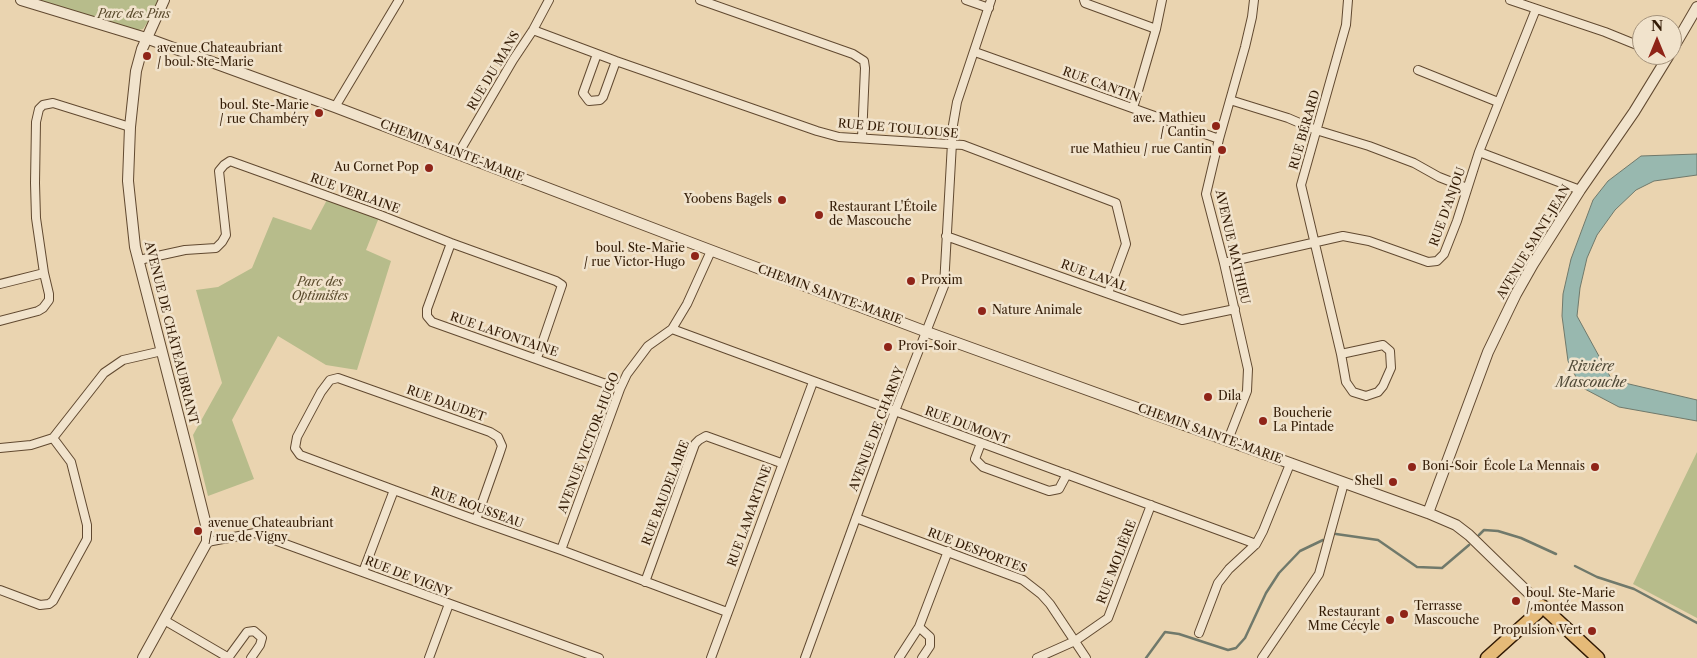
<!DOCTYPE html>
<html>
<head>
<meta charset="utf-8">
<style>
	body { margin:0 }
	#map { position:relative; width:1697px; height:658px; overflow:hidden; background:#ead4b0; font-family:"Libre Caslon Text",serif }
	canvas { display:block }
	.north { position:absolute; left:1632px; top:15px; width:50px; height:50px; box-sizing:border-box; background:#f1e3cc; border:1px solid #a5937c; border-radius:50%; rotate:0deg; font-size:14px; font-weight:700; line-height:20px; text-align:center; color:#331b05 }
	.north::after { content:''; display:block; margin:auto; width:18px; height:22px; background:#8f2418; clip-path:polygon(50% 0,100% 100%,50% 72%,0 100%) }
</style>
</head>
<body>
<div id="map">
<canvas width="1697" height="658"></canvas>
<div class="north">N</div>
</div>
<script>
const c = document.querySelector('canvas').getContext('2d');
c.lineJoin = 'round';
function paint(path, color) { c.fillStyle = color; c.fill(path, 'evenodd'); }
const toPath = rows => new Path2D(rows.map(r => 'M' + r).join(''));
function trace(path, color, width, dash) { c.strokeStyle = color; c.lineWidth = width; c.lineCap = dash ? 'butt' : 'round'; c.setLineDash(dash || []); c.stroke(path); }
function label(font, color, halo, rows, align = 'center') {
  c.font = font + ' "Libre Caslon Text",serif'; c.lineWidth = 5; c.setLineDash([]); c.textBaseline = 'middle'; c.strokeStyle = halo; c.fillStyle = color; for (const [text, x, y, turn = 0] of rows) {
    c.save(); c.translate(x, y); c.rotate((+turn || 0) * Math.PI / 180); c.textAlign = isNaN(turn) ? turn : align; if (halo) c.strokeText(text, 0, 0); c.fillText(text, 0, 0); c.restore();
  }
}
const green = toPath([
	[37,0,158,0,151,17,143,29,134,31],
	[329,196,380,215,366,250,391,261,357,370,326,365,278,336,232,420,254,479,208,496,193,435,222,383,196,290,218,287,252,268,273,217,311,230],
	[1697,452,1697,618,1633,584]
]);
const water = toPath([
	[1697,154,1697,175,1654,181,1636,190,1615,210,1597,235,1587,258,1580,288,1577,316,1612,380,1697,400,1697,421,1619,407,1581,387,1568,361,1562,316,1563,294,1571,259,1593,200,1608,181,1641,156,1697,154]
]);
const stream = toPath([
	[1336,534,1378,540,1417,567,1442,568,1469,545],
	[1479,535,1484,530,1498,531,1521,538,1556,554],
	[1575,566,1597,577,1634,589,1697,623],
	[1146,658,1165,632,1179,634,1228,650,1236,648,1245,638,1266,593,1279,573,1300,551,1323,540]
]);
const minor = toPath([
	[700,0,853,54,864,61,865,68,862,138],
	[966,0,989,8],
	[1084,0,1085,3,1156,29],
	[1510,0,1605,32,1642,47],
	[533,30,616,61,817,131,839,137,963,145,1116,203,1126,244,1108,293],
	[975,52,1219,139],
	[597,54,583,93,589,101,600,100,603,97,616,61],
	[1418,70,1498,102],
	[1230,100,1288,118,1316,130,1369,146,1414,163,1439,177,1467,188],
	[335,107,399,0],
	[1133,108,1156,29,1162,0],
	[1479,152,1580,190],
	[458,154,513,60,533,30,549,0],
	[946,236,1182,320,1235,309],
	[451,243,427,309,427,316,432,322,620,389],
	[139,260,185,250,216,248,222,242,226,235,219,171,224,165,230,161,380,215,451,243,556,281,562,285,537,358],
	[1224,263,1343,236,1369,241,1428,262,1437,261,1444,254,1457,221,1479,152,1536,9],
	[0,284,44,273],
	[0,321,38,311,43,308,49,300,49,294,44,273,36,218,35,183,36,122,39,109,43,105,53,103,130,127],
	[672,329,1256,544],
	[1341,354,1383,345,1390,351,1391,368,1383,386,1378,392,1366,396,1353,392,1346,382,1341,354,1301,185,1346,25,1348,0],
	[1228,440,1247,391,1248,369,1224,263,1206,194,1219,139,1245,47,1252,17,1254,0],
	[981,443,975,459,983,467,1049,491,1059,489,1067,474],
	[0,448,31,445,53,438,104,373,123,360,162,351],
	[856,518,1023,580,1041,594,1050,604,1086,658],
	[476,520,499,455,502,446,498,437,490,432,338,378,330,380,321,392,297,437,295,448,300,455,394,490,476,520,561,550,727,612],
	[207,542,255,533,599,658],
	[561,550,620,389,627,374,648,346,672,329,687,304,711,251],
	[363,572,394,490],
	[645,582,695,444,699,440,706,436,781,463],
	[0,590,40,605,49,604,53,601,87,539,87,525,71,462,53,438],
	[164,620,229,658],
	[919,627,930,637,930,646,922,658],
	[1199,633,1218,583,1229,569,1256,544,1263,531,1290,464],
	[228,658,247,632,254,631,262,638,260,645,251,658],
	[429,658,449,604],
	[711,658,813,382],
	[805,658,895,411,944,286,953,125,957,102,991,0],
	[899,658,919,627,948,551],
	[1037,658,1075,641,1108,618,1151,505],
	[1262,658,1319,574,1344,483]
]);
const tertiary = toPath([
	[21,0,146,38,335,107,702,247,927,332,1428,513,1456,525,1469,535,1542,606],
	[1672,50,1697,7],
	[1428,513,1488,352,1516,294,1533,264,1580,190,1634,112,1669,55],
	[143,658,207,542,207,529,189,457,135,247,128,181,130,127,136,71,142,49,164,0]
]);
const primary = toPath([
	[1487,658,1537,613,1542,606,1598,658]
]);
const markers = [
	[147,56,5,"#8f2418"],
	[319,113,5,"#8f2418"],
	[1216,126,5,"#8f2418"],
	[1222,150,5,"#8f2418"],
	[429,168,5,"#8f2418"],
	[782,200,5,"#8f2418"],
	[819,215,5,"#8f2418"],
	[695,256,5,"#8f2418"],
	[911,281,5,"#8f2418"],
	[982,311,5,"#8f2418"],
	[888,347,5,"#8f2418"],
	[1208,397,5,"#8f2418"],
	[1263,421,5,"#8f2418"],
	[1412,467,5,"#8f2418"],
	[1595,467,5,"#8f2418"],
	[1393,482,5,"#8f2418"],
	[198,531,5,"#8f2418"],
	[1516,601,5,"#8f2418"],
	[1404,614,5,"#8f2418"],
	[1390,620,5,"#8f2418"],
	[1592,631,5,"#8f2418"]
];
const parkNames = [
	["Parc des Pins",134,15],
	["Parc des",320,283],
	["Optimistes",320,297]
];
const poiNames = [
	["avenue Chateaubriant",157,49],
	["/ boul. Ste-Marie",157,63],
	["boul. Ste-Marie",309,106,"right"],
	["/ rue Chambéry",309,120,"right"],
	["ave. Mathieu",1206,119,"right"],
	["/ Cantin",1206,133,"right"],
	["rue Mathieu / rue Cantin",1212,150,"right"],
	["Au Cornet Pop",419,168,"right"],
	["Yoobens Bagels",772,200,"right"],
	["Restaurant L'Étoile",829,208],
	["de Mascouche",829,222],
	["boul. Ste-Marie",685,249,"right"],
	["/ rue Victor-Hugo",685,263,"right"],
	["Proxim",921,281],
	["Nature Animale",992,311],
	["Provi-Soir",898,347],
	["Dila",1218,397],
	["Boucherie",1273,414],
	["La Pintade",1273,428],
	["Boni-Soir",1422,467],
	["École La Mennais",1585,467,"right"],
	["Shell",1383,482,"right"],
	["avenue Chateaubriant",208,524],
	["/ rue de Vigny",208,538],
	["boul. Ste-Marie",1526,594],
	["/ montée Masson",1526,608],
	["Terrasse",1414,607],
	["Mascouche",1414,621],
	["Restaurant",1380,613,"right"],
	["Mme Cécyle",1380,627,"right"],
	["Propulsion Vert",1582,631,"right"]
];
const streetNames = [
	["RUE DU MANS",494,71,-59],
	["RUE CANTIN",1101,85,20],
	["RUE DE TOULOUSE",898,129,5],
	["RUE BÉRARD",1305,130,-74],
	["CHEMIN SAINTE-MARIE",452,151,21],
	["RUE VERLAINE",355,194,20],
	["RUE D'ANJOU",1448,207,-70],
	["AVENUE SAINT-JEAN",1534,242,-59],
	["AVENUE MATHIEU",1232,247,77],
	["RUE LAVAL",1094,276,20],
	["CHEMIN SAINTE-MARIE",830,295,20],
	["AVENUE DE CHÂTEAUBRIANT",171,333,76],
	["RUE LAFONTAINE",504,335,19],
	["RUE DAUDET",446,404,20],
	["RUE DUMONT",967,426,20],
	["AVENUE DE CHARNY",877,429,-69],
	["CHEMIN SAINTE-MARIE",1210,434,20],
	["AVENUE VICTOR-HUGO",589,443,-69],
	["RUE BAUDELAIRE",666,493,-69],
	["RUE ROUSSEAU",477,508,20],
	["RUE LAMARTINE",750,516,-70],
	["RUE DESPORTES",977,551,21],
	["RUE MOLIÈRE",1117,562,-69],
	["RUE DE VIGNY",408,577,21]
];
const waterNames = [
	["Rivière",1591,367],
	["Mascouche",1591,383]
];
paint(green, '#b7bc8b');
paint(water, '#98b8af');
trace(water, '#70796b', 1);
trace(stream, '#70796b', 2.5);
trace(minor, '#614930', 10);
trace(tertiary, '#614930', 12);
trace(primary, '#331b05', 15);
trace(minor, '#f1e3cc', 8);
trace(tertiary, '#f1e3cc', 10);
trace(primary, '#e5ba78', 12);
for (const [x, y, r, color] of markers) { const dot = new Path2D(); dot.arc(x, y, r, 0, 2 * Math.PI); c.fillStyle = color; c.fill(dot); trace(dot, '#f1e3cc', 2); }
label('italic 12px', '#5b4b2d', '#f1e3cc', parkNames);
label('12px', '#331b05', '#f1e3cc', poiNames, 'left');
label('12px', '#331b05', '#f1e3cc', streetNames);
label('italic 14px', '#514a38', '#f1e3cc', waterNames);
</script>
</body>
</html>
